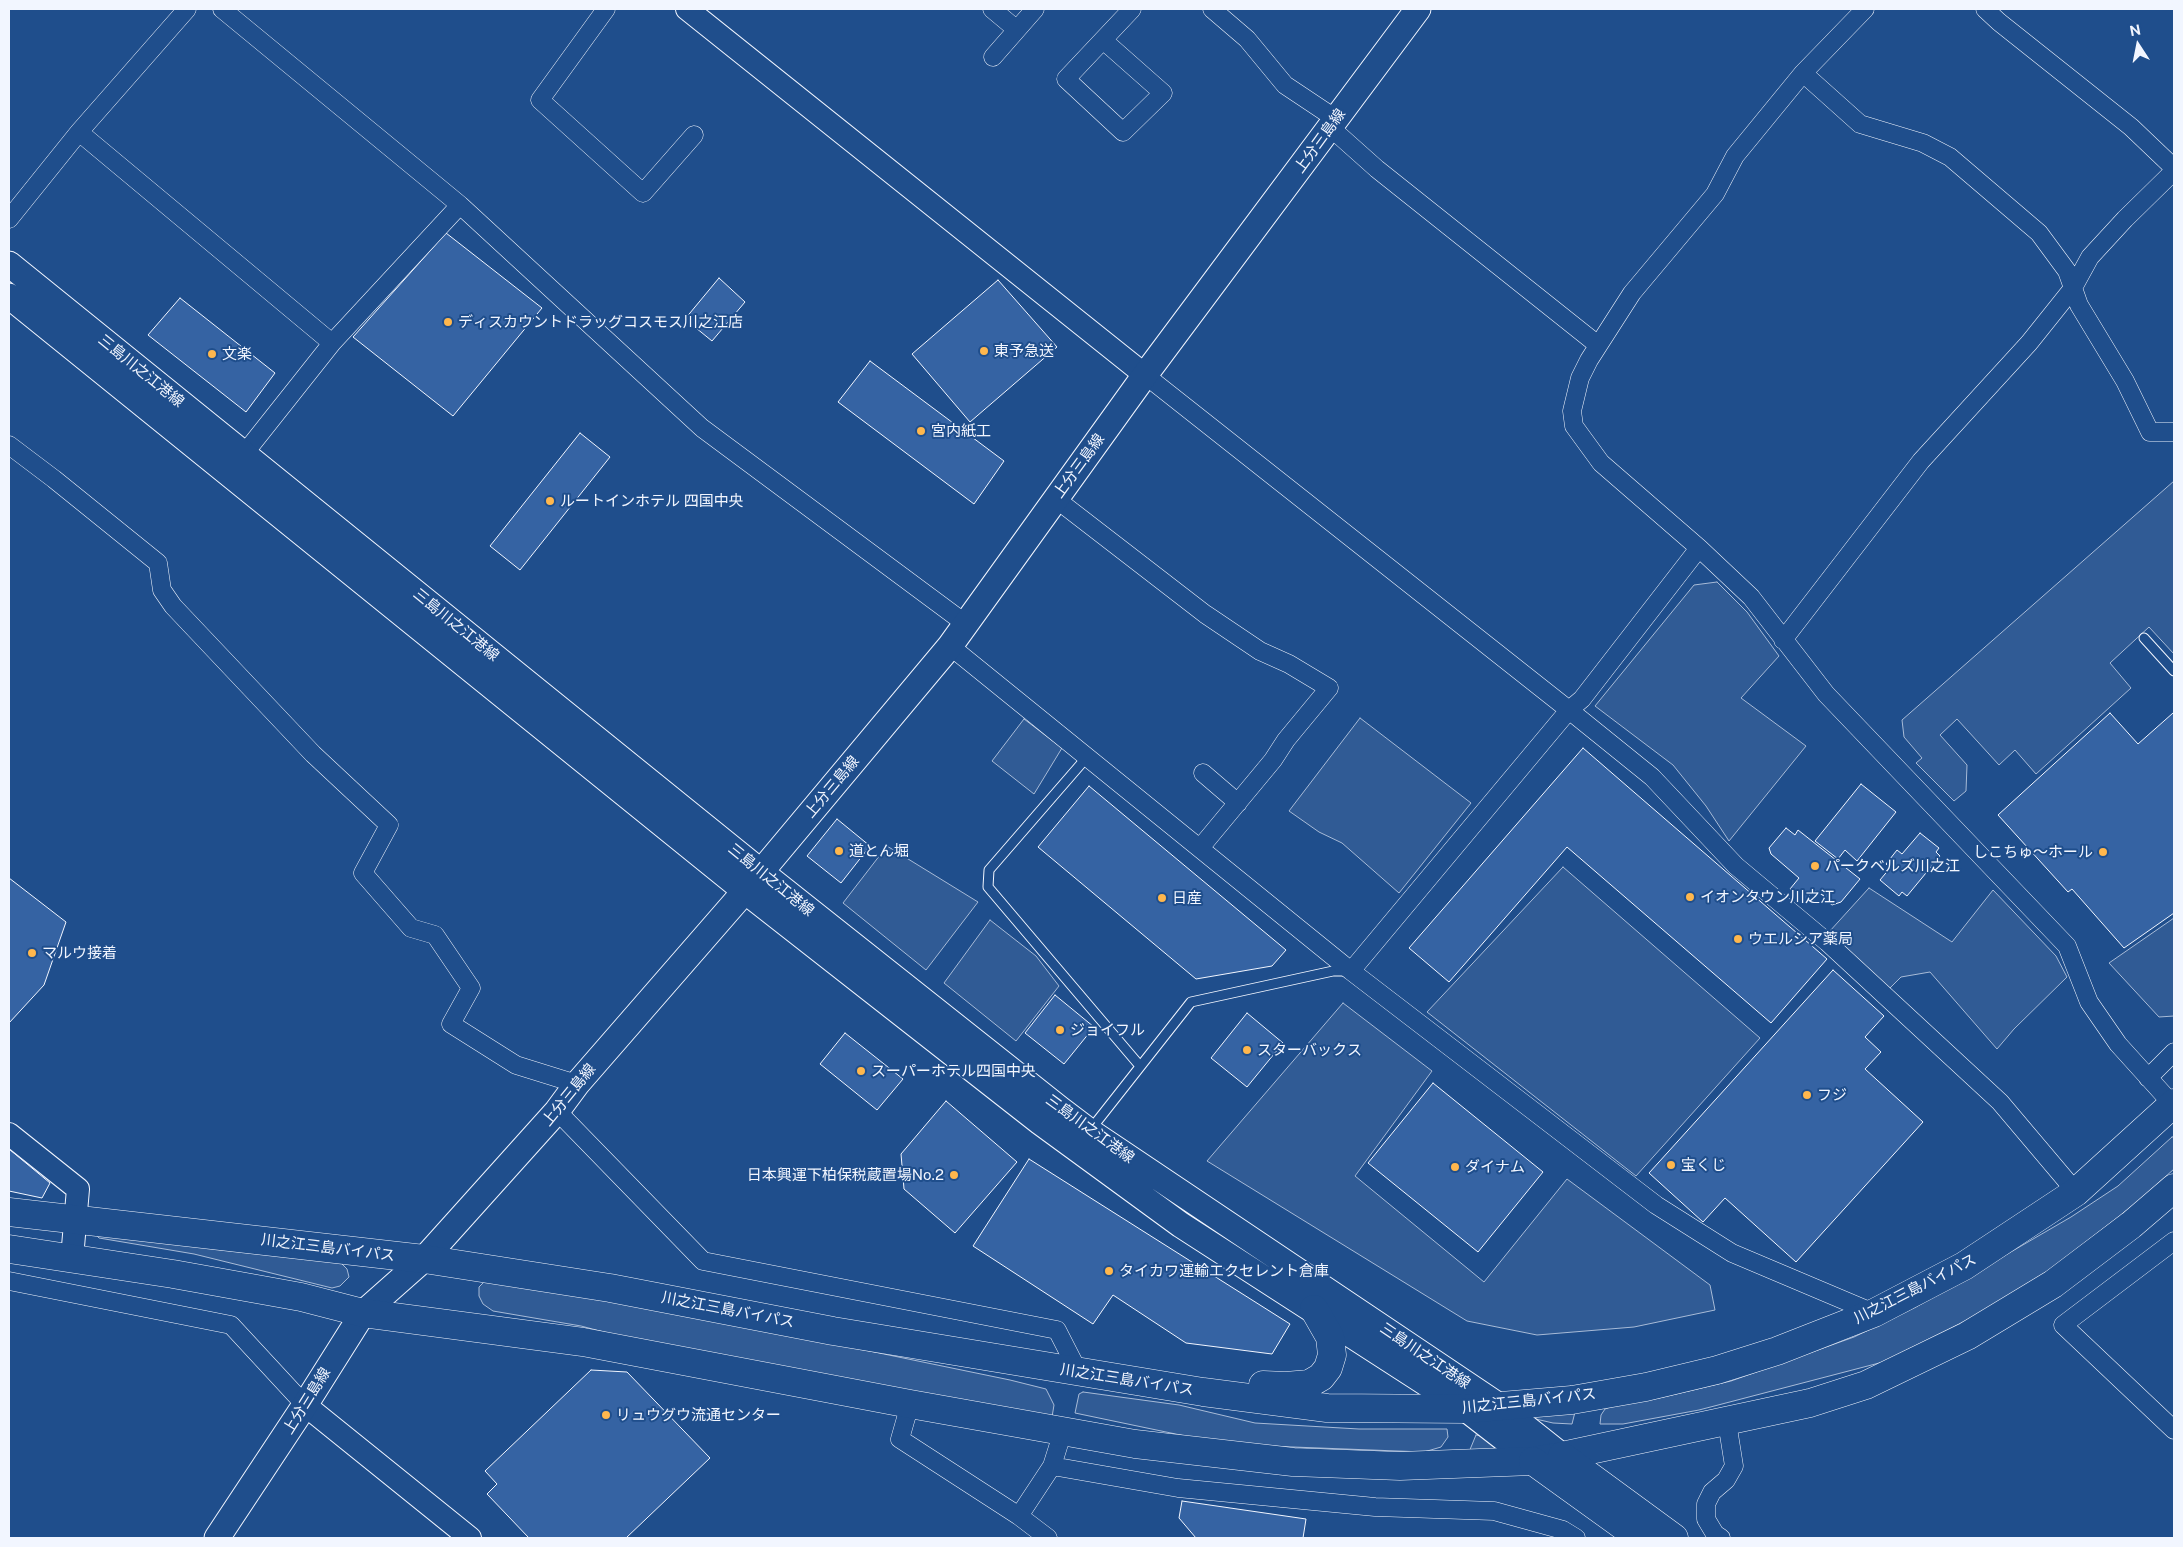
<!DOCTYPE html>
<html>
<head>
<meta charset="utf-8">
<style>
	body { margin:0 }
	#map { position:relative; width:2183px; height:1547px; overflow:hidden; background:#1f4e8c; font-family:"Public Sans",sans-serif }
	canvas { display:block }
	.frame { position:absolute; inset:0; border:10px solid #f2f6ff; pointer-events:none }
	.north { position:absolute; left:2113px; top:20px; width:50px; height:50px; -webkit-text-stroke:4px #1f4e8c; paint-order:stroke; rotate:349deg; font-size:14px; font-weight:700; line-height:20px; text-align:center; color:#f2f6ff }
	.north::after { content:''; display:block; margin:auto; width:18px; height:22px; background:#f2f6ff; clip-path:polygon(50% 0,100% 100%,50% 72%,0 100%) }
</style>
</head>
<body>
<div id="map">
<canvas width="2183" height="1547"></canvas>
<div class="frame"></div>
<div class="north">N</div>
</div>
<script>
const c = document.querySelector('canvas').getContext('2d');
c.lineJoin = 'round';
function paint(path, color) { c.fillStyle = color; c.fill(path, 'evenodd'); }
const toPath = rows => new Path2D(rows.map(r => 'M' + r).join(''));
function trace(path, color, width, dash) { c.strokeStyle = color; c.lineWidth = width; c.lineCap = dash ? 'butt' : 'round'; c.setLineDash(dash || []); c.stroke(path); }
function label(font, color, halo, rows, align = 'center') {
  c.font = font + ' "Public Sans","Noto Sans JP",sans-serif'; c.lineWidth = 4; c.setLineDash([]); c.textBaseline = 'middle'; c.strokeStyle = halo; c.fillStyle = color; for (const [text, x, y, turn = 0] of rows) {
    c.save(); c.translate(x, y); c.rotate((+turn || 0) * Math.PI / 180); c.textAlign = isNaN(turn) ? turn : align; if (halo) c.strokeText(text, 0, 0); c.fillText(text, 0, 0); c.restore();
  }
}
const built = toPath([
	[2174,481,2174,654,2149,627,2110,663,2131,688,2036,774,2015,750,1999,765,1957,719,1940,735,1967,765,1966,791,1954,801,1916,763,1922,758,1904,737,1902,720,2174,481],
	[1717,582,1747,612,1779,656,1741,698,1806,746,1729,841,1706,806,1673,765,1595,706,1694,585,1717,582],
	[1360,718,1471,803,1399,893,1342,843,1319,832,1289,811,1360,718],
	[1024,719,1062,748,1034,794,992,761,1024,719],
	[887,846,978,902,926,970,843,903,887,846],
	[1563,867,1760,1038,1636,1176,1427,1012,1563,867],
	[1869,888,1952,942,1993,890,2056,956,2067,977,2014,1029,1997,1049,1930,972,1901,977,1888,990,1829,932,1869,888],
	[2174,918,2174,1016,2159,1017,2109,963,2174,918],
	[990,920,1036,956,1059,986,1016,1041,944,983,990,920],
	[1343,1003,1432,1071,1355,1176,1484,1282,1567,1179,1710,1285,1715,1310,1634,1327,1537,1335,1467,1321,1207,1161,1343,1003],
	[2172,1137,2174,1137,2174,1169,2136,1203,2051,1269,1971,1318,1883,1362,1699,1410,1623,1424,1600,1424,1601,1415,1605,1409,1610,1407,1659,1398,1731,1381,1854,1337,1916,1307,2071,1217,2118,1186,2172,1137],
	[100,1231,214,1249,341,1263,347,1269,349,1277,340,1286,332,1288,194,1254,99,1238,96,1235,100,1231],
	[486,1280,719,1320,1010,1380,1046,1389,1054,1405,1052,1417,676,1351,581,1326,493,1311,483,1304,479,1296,479,1287,486,1280],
	[1083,1392,1179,1405,1255,1423,1359,1429,1447,1429,1448,1437,1441,1447,1424,1452,1267,1446,1190,1437,1075,1413,1079,1394,1083,1392],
	[1575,1412,1572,1424,1553,1423,1527,1417,1575,1412],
	[1476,1435,1489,1437,1498,1443,1496,1449,1469,1452,1476,1435]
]);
const building = toPath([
	[446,233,542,308,453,416,353,337,446,233],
	[719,278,745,302,712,341,685,319,719,278],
	[998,280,1057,347,970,422,912,354,998,280],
	[180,298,275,373,246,412,148,335,180,298],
	[870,361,1004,461,974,504,838,402,870,361],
	[580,433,610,457,520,570,490,546,580,433],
	[2110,713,2138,744,2173,713,2174,714,2174,913,2124,948,2072,889,2068,892,1998,815,2110,713],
	[1583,748,1827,959,1771,1023,1567,847,1449,982,1409,948,1583,748],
	[1861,784,1896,812,1857,861,1845,850,1838,859,1815,841,1861,784],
	[1089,786,1286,950,1272,966,1196,979,1038,847,1089,786],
	[837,819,870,846,841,883,807,856,837,819],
	[1786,828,1795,835,1798,830,1860,879,1841,902,1832,905,1814,890,1805,901,1790,889,1799,878,1771,854,1769,848,1786,828],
	[1920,833,1939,848,1936,852,1940,856,1907,896,1902,892,1899,896,1880,880,1890,868,1886,864,1897,850,1902,854,1920,833],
	[9,878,66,922,44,985,9,1023,9,878],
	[1833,970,1884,1016,1865,1037,1881,1052,1865,1069,1923,1122,1796,1262,1725,1198,1703,1222,1649,1173,1833,970],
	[1055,995,1094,1027,1064,1064,1025,1033,1055,995],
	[1247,1013,1283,1043,1247,1087,1211,1058,1247,1013],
	[845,1033,903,1079,877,1110,820,1064,845,1033],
	[1433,1083,1543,1172,1478,1252,1368,1163,1433,1083],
	[946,1101,1017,1162,955,1233,904,1189,901,1154,946,1101],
	[9,1149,50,1183,42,1198,9,1191,9,1149],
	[1029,1159,1290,1324,1272,1354,1186,1343,1113,1295,1093,1324,973,1246,1029,1159],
	[591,1370,627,1372,710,1458,626,1538,529,1538,487,1494,497,1484,485,1471,591,1370],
	[1182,1501,1306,1519,1303,1538,1196,1538,1179,1518,1182,1501]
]);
const service = toPath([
	[2144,638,2174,671],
	[1087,757,989,870,988,887,1140,1066],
	[1091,1129,1191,1002,1333,971,1348,971]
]);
const minor = toPath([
	[222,9,460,205,702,428,966,624],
	[606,9,540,100,643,193,694,135],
	[992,9,1016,29],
	[1212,9,1247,39,1285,85,1336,119],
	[1865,9,1803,73,1735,156,1715,194,1632,293,1589,360,1580,378,1572,411,1574,426,1601,463,1699,548,1751,597,1826,694,2067,946,2089,1002,2118,1044,2174,1106],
	[1985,9,1999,22,2131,127,2174,168],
	[1103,40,1163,93,1123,132,1066,79,1132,9],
	[993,57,1035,9],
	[1803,73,1860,124,1923,143,1950,157,2039,233,2067,271,2079,305,2125,381,2150,432,2174,432],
	[1331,128,1377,169,1598,345],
	[79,132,332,343],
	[9,219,79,132,187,9],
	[1145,375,1569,710,1582,699,1699,548],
	[9,445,54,479,158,563,162,590,173,606,313,754,389,825,363,873,411,928,435,935,471,988,451,1024,516,1065,577,1084],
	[244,454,332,343,460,205],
	[1056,499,1205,614,1260,651,1289,664,1329,688,1286,740,1273,760,1200,848],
	[1783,640,1921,461,2029,343,2073,288,2090,257,2125,219,2174,171],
	[950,646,1351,971,1656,1205,1732,1253,1874,1313],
	[1203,773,1238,803],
	[1351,971,1569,710,1652,777,1736,866,1827,942,2000,1102,2076,1192],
	[2148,1078,2174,1052],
	[557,1111,703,1261,1057,1330,1079,1373],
	[2174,1241,2063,1325,2174,1430],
	[9,1281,231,1325,305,1405],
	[910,1404,900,1439,1019,1516,1048,1538],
	[1052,1466,1178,1488,1375,1507,1494,1511,1563,1530,1576,1538],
	[1019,1516,1052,1466,1063,1431],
	[1721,1538,1715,1534,1706,1519,1706,1504,1712,1492,1726,1480,1734,1466,1727,1422]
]);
const tertiary = toPath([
	[687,9,1145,375],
	[9,1134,78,1189,72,1258],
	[305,1405,470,1538]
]);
const secondary = toPath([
	[9,264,761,872,1060,1109,1089,1131,1499,1406,1562,1456],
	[9,296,745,891,1040,1122,1181,1225,1466,1409,1533,1461],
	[217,1538,305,1405,363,1313,424,1259,557,1111,577,1084,745,891,950,646,1145,375,1418,9]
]);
const trunk = toPath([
	[9,1212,424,1259,610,1288,833,1331,1203,1392,1327,1408,1466,1409,1572,1400,1646,1387,1717,1370,1777,1351,1874,1313,1964,1266,2076,1192,2174,1103],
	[9,1249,173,1274,301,1297,363,1313,583,1342,910,1404,1135,1444,1293,1462,1400,1466,1533,1461,1562,1456,1810,1403,1866,1385,1967,1336,2053,1284,2131,1225,2174,1188],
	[1263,1385,1286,1386,1309,1384,1321,1377,1328,1368,1332,1355,1330,1337,1314,1309]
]);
const motorway = toPath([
	[1562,1456,1674,1538],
	[1533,1461,1640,1538]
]);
const markers = [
	[448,322,5,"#ffb74d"],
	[984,351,5,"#ffb74d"],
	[212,354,5,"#ffb74d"],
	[921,431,5,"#ffb74d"],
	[550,501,5,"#ffb74d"],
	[839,851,5,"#ffb74d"],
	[2103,852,5,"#ffb74d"],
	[1815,866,5,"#ffb74d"],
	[1690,897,5,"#ffb74d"],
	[1162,898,5,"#ffb74d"],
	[1738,939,5,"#ffb74d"],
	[32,953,5,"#ffb74d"],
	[1060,1030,5,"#ffb74d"],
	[1247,1050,5,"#ffb74d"],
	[861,1071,5,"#ffb74d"],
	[1807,1095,5,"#ffb74d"],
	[1671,1165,5,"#ffb74d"],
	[1455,1167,5,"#ffb74d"],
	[954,1175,5,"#ffb74d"],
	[1109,1271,5,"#ffb74d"],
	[606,1415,5,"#ffb74d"]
];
const streetNames = [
	["上分三島線",1320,141,-54],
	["三島川之江港線",141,371,39],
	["上分三島線",1079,466,-54],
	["三島川之江港線",456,625,39],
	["上分三島線",832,787,-50],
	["三島川之江港線",771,880,39],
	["上分三島線",569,1095,-51],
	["三島川之江港線",1090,1129,36],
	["川之江三島バイパス",328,1248,7],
	["川之江三島バイパス",1915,1289,-27],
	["川之江三島バイパス",728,1310,11],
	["三島川之江港線",1425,1356,34],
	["川之江三島バイパス",1127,1380,9],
	["上分三島線",307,1401,-58],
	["川之江三島バイパス",1529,1401,-6]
];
const poiNames = [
	["ディスカウントドラッグコスモス川之江店",458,322],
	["東予急送",994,351],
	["文楽",222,354],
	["宮内紙工",931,431],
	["ルートインホテル 四国中央",560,501],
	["道とん堀",849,851],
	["しこちゅ～ホール",2093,852,"right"],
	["パークベルズ川之江",1825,866],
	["イオンタウン川之江",1700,897],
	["日産",1172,898],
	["ウエルシア薬局",1748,939],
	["マルウ接着",42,953],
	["ジョイフル",1070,1030],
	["スターバックス",1257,1050],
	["スーパーホテル四国中央",871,1071],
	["フジ",1817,1095],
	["宝くじ",1681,1165],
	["ダイナム",1465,1167],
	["日本興運下柏保税蔵置場No.2",944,1175,"right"],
	["タイカワ運輸エクセレント倉庫",1119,1271],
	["リュウグウ流通センター",616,1415]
];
paint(built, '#305b95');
trace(built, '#a8bbd7', 1);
paint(building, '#3563a3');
trace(building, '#f2f6ff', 1);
trace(service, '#f2f6ff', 11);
trace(minor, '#f2f6ff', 19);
trace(tertiary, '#f2f6ff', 24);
trace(secondary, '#f2f6ff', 27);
trace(trunk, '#f2f6ff', 29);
trace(motorway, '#f2f6ff', 29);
trace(service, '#1f4e8c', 9);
trace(minor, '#1f4e8c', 18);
trace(tertiary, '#1f4e8c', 22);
trace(secondary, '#1f4e8c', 25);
trace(trunk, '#1f4e8c', 28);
trace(motorway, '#1f4e8c', 28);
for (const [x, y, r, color] of markers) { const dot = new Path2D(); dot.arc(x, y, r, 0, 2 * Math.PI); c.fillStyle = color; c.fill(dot); trace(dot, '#1f4e8c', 2); }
label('15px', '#f2f6ff', '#1f4e8c', streetNames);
label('15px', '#f2f6ff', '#1f4e8c', poiNames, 'left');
</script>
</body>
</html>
